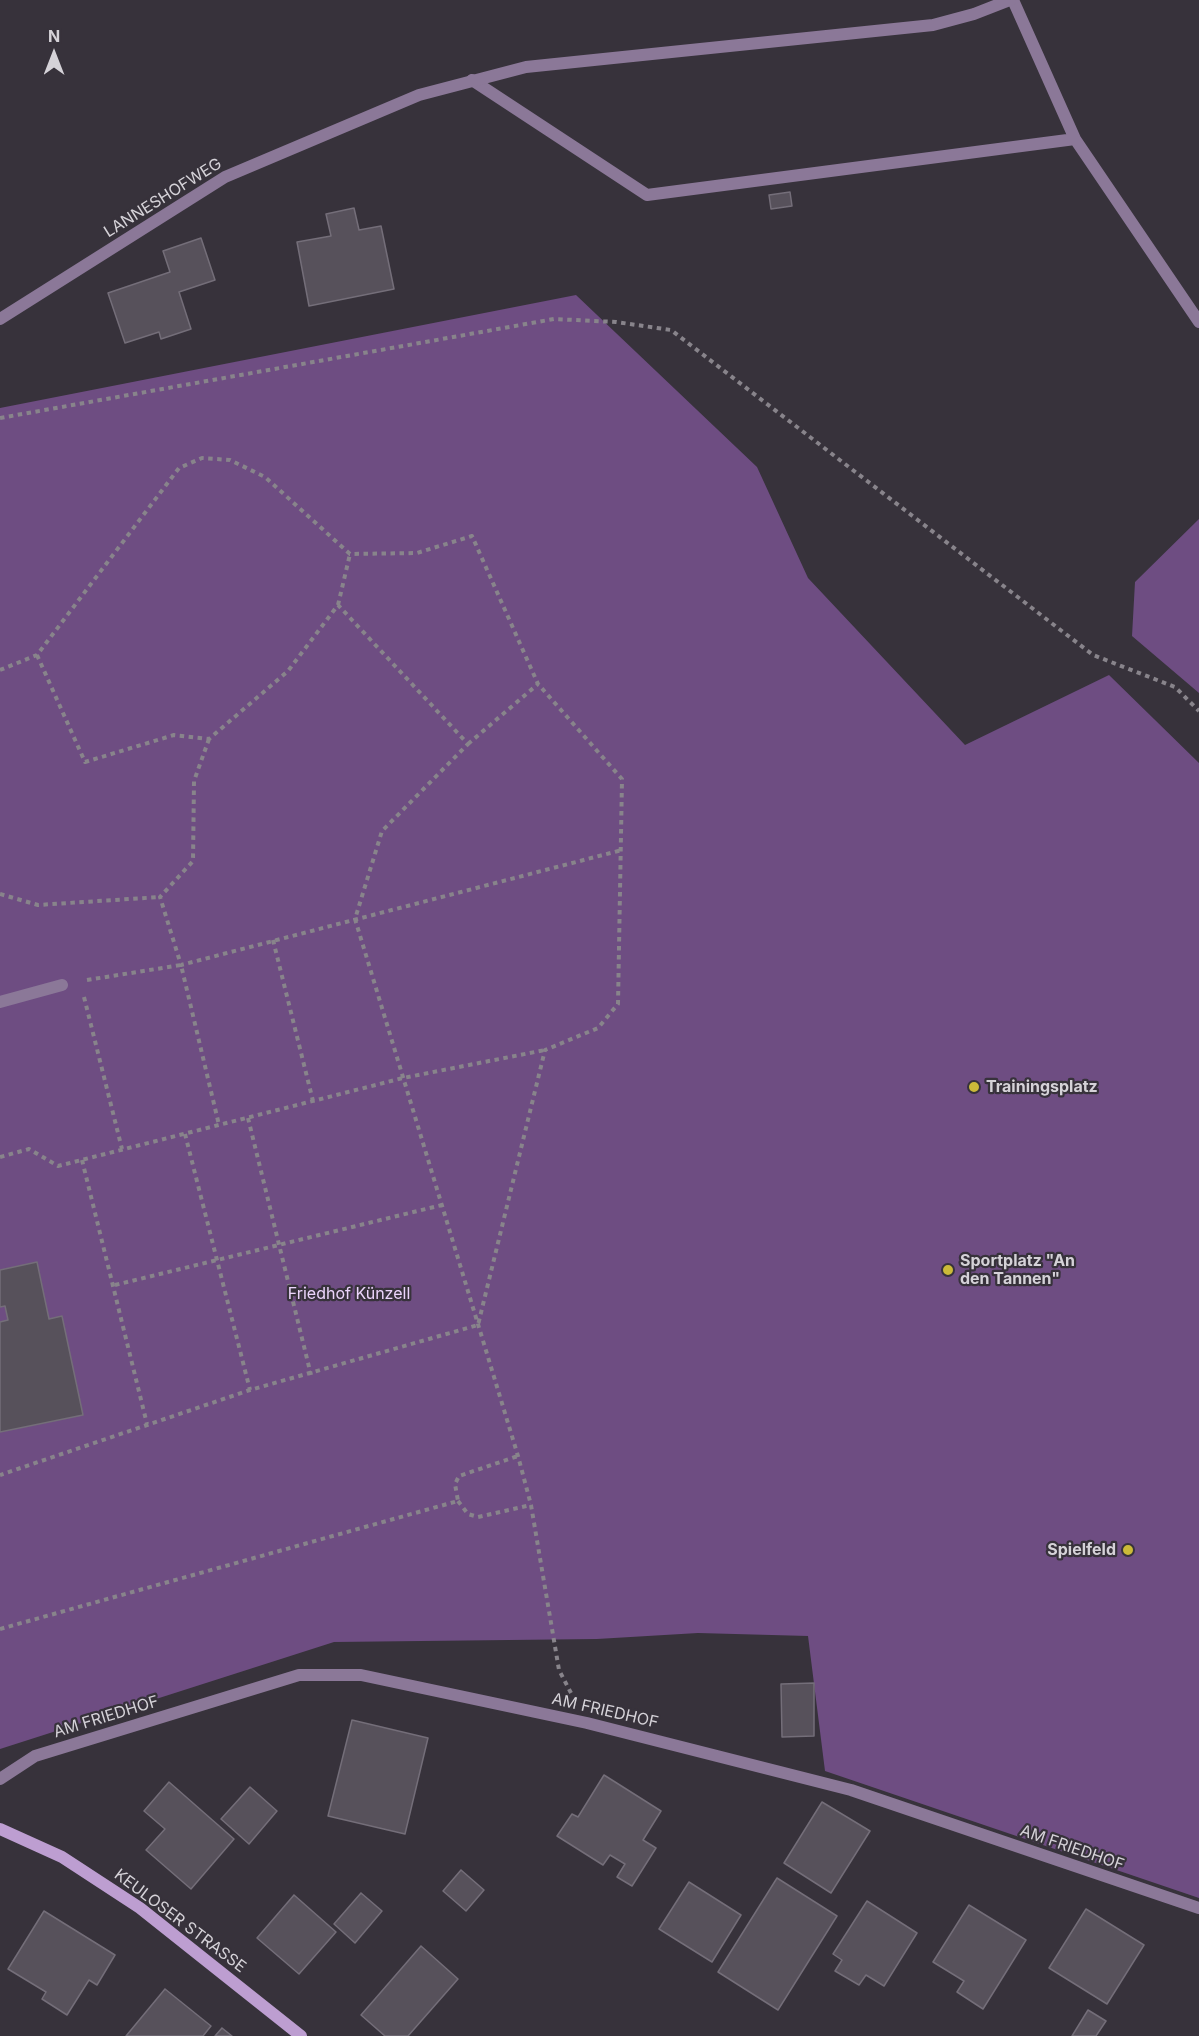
<!DOCTYPE html>
<html>
<head>
<meta charset="utf-8">
<style>
	body { margin:0 }
	#map { position:relative; width:1199px; height:2036px; overflow:hidden; background:#37323b; font-family:Inter,sans-serif }
	canvas { display:block }
	.north { position:absolute; left:24px; top:24px; width:60px; height:60px; -webkit-text-stroke:4px #37323b; paint-order:stroke; rotate:0deg; font-size:16px; font-weight:700; line-height:24px; text-align:center; color:#d5d2d8 }
	.north::after { content:''; display:block; margin:auto; width:21px; height:27px; background:#d5d2d8; clip-path:polygon(50% 0,100% 100%,50% 72%,0 100%) }
</style>
</head>
<body>
<div id="map">
<canvas width="1199" height="2036"></canvas>
<div class="north">N</div>
</div>
<script>
const c = document.querySelector('canvas').getContext('2d');
c.lineJoin = 'round';
function paint(path, color) { c.fillStyle = color; c.fill(path, 'evenodd'); }
const toPath = rows => new Path2D(rows.map(r => 'M' + r).join(''));
function trace(path, color, width, dash) { c.strokeStyle = color; c.lineWidth = width; c.lineCap = dash ? 'butt' : 'round'; c.setLineDash(dash || []); c.stroke(path); }
function label(font, color, halo, rows, align = 'center') {
  c.font = font + ' Inter,sans-serif'; c.lineWidth = 4.5; c.setLineDash([]); c.textBaseline = 'middle'; c.strokeStyle = halo; c.fillStyle = color; for (const [text, x, y, turn = 0] of rows) {
    c.save(); c.translate(x, y); c.rotate((+turn || 0) * Math.PI / 180); c.textAlign = isNaN(turn) ? turn : align; if (halo) c.strokeText(text, 0, 0); c.fillText(text, 0, 0); c.restore();
  }
}
const green = toPath([
	[576,295,757,467,808,578,965,745,1109,675,1199,763,1199,1898,825,1771,808,1636,698,1633,597,1639,334,1642,0,1749,0,408],
	[1199,519,1199,693,1132,636,1135,582]
]);
const building = toPath([
	[790,192,792,206,771,209,769,195,790,192],
	[354,208,359,230,381,226,394,289,309,306,297,242,331,236,326,214,354,208],
	[201,238,215,280,179,292,191,329,161,339,159,332,125,343,108,293,170,272,163,251,201,238],
	[37,1262,49,1319,62,1316,83,1415,0,1432,0,1322,8,1320,5,1306,0,1307,0,1270,37,1262],
	[814,1683,814,1736,782,1737,781,1684,814,1683],
	[352,1720,428,1738,405,1834,328,1816,352,1720],
	[604,1775,661,1811,643,1840,656,1848,632,1886,617,1877,625,1864,610,1855,603,1865,557,1836,572,1814,578,1817,604,1775],
	[169,1782,234,1839,191,1889,146,1850,165,1829,144,1811,169,1782],
	[250,1787,277,1811,249,1844,221,1819,250,1787],
	[822,1802,870,1831,831,1893,784,1863,822,1802],
	[461,1870,484,1890,466,1911,443,1891,461,1870],
	[777,1878,837,1916,778,2010,718,1972,777,1878],
	[689,1882,741,1915,712,1962,659,1929,689,1882],
	[361,1893,382,1911,355,1943,334,1924,361,1893],
	[294,1895,336,1932,299,1974,257,1938,294,1895],
	[867,1901,917,1933,884,1986,866,1975,859,1985,835,1971,842,1960,833,1954,867,1901],
	[969,1905,1026,1940,983,2009,957,1992,964,1981,933,1962,969,1905],
	[1086,1909,1144,1945,1107,2004,1049,1968,1086,1909],
	[44,1911,115,1955,97,1985,89,1980,67,2015,42,1999,46,1992,8,1969,44,1911],
	[421,1946,458,1979,408,2036,385,2036,361,2015,421,1946],
	[165,1989,211,2026,203,2036,126,2036,165,1989],
	[1088,2010,1106,2021,1096,2036,1072,2036,1088,2010],
	[222,2028,232,2036,215,2036,222,2028]
]);
const path = toPath([
	[0,418,554,319,616,322,671,330,1093,655,1175,687,1199,711],
	[338,605,350,554],
	[37,655,85,762,174,735,209,739,288,671,338,605,468,744,382,831,355,919,518,1456,531,1505,559,1670,571,1693],
	[0,670,37,655,179,468,202,458,230,460,265,477,350,554,417,553,472,536,538,684,622,779,618,1004,598,1028,545,1050,478,1325,250,1390,0,1475],
	[209,739,194,781,193,861,160,897,181,965,622,850],
	[468,744,538,684],
	[0,894,38,905,160,897],
	[273,940,313,1101],
	[87,980,181,965,219,1125],
	[84,997,122,1149],
	[248,1118,311,1375],
	[185,1134,250,1390],
	[0,1157,29,1149,58,1166,403,1078,545,1050],
	[82,1160,147,1424],
	[115,1285,442,1205],
	[458,1501,468,1514,478,1517,531,1505],
	[0,1629,458,1501,455,1484,459,1476,518,1456]
]);
const lane = toPath([
	[1013,0,1075,139],
	[472,80,647,195,1075,139,1199,322],
	[0,1002,62,985]
]);
const street = toPath([
	[0,319,225,177,419,95,526,67,933,25,974,14,1010,0],
	[0,1779,35,1756,299,1675,361,1675,587,1723,851,1790,1199,1908]
]);
const secondary = toPath([
	[0,1829,62,1857,140,1908,301,2036]
]);
const markers = [
	[974,1087,6,"#cbba39"],
	[948,1270,6,"#cbba39"],
	[1128,1550,6,"#cbba39"]
];
const streetNames = [
	["LANNESHOFWEG",163,198,-32],
	["AM FRIEDHOF",605,1711,13],
	["AM FRIEDHOF",106,1717,-17],
	["AM FRIEDHOF",1072,1848,19],
	["KEULOSER STRASSE",180,1921,37]
];
const poiNames = [
	["Trainingsplatz",986,1087],
	["Sportplatz \"An",960,1261],
	["den Tannen\"",960,1279],
	["Spielfeld",1116,1550,"right"]
];
const parkNames = [
	["Friedhof Künzell",349,1294]
];
paint(green, '#6e4d82');
paint(building, '#57515b');
trace(building, '#746e79', 1.5);
trace(path, '#88848b', 4, [4.5, 4.5]);
trace(lane, '#8b7898', 12);
trace(street, '#8b7898', 12);
trace(secondary, '#bd9ed1', 12);
for (const [x, y, r, color] of markers) { const dot = new Path2D(); dot.arc(x, y, r, 0, 2 * Math.PI); c.fillStyle = color; c.fill(dot); trace(dot, '#37323b', 2); }
label('16px', '#d5d2d8', '#37323b', streetNames);
label('bold 16px', '#d5d2d8', '#37323b', poiNames, 'left');
label('16px', '#ecd5fc', '#37323b', parkNames);
</script>
</body>
</html>
